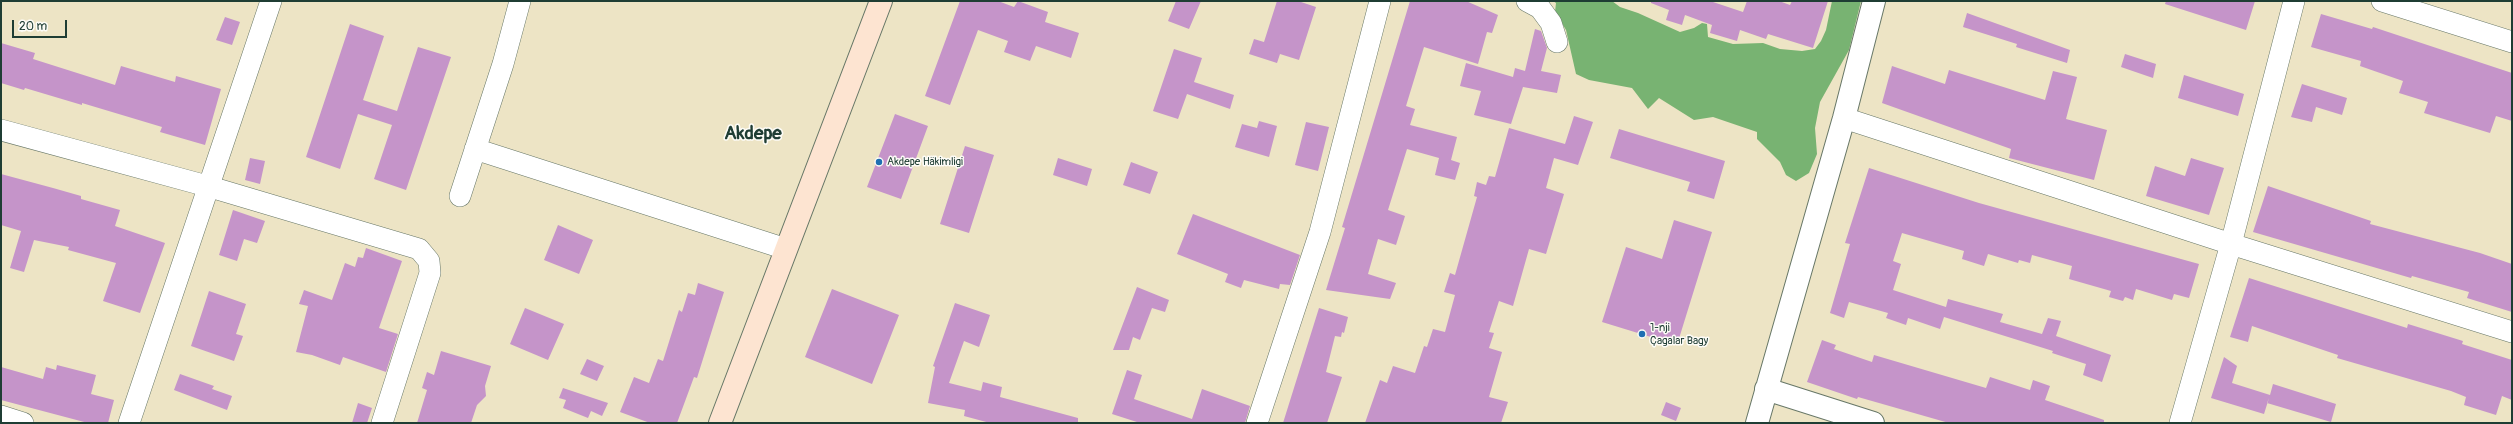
<!DOCTYPE html>
<html>
<head>
<meta charset="utf-8">
<style>
	body { margin:0 }
	#map { position:relative; width:2513px; height:424px; overflow:hidden; background:#ede4c5; font-family:Pangolin,sans-serif }
	canvas { display:block }
	.frame { position:absolute; inset:0; border:2px solid #1f3d34; pointer-events:none }
	.scale { position:absolute; left:12px; top:20px; width:55px; height:18px; box-sizing:border-box; border:2px solid #1f3d34; border-top:0; padding-left:5px; font-size:12px; line-height:14px; white-space:nowrap; color:#1f3d34; -webkit-text-stroke:3px #fdfcf7; paint-order:stroke }
</style>
</head>
<body>
<div id="map">
<canvas width="2513" height="424"></canvas>
<div class="frame"></div>
<div class="scale">20 m</div>
</div>
<script>
const c = document.querySelector('canvas').getContext('2d');
c.lineJoin = 'round';
function paint(path, color) { c.fillStyle = color; c.fill(path, 'evenodd'); }
const toPath = rows => new Path2D(rows.map(r => 'M' + r).join(''));
function trace(path, color, width, dash) { c.strokeStyle = color; c.lineWidth = width; c.lineCap = dash ? 'butt' : 'round'; c.setLineDash(dash || []); c.stroke(path); }
function label(font, color, halo, rows, align = 'center') {
  c.font = font + ' Pangolin,sans-serif'; c.lineWidth = 3; c.setLineDash([]); c.textBaseline = 'middle'; c.strokeStyle = halo; c.fillStyle = color; for (const [text, x, y, turn = 0] of rows) {
    c.save(); c.translate(x, y); c.rotate((+turn || 0) * Math.PI / 180); c.textAlign = isNaN(turn) ? turn : align; if (halo) c.strokeText(text, 0, 0); c.fillText(text, 0, 0); c.restore();
  }
}
const forest = toPath([
	[1553,1,1612,1,1620,7,1638,13,1680,32,1694,28,1702,23,1707,24,1708,37,1733,44,1763,43,1780,49,1802,51,1815,49,1821,41,1826,30,1832,1,1861,1,1849,50,1820,102,1815,128,1817,154,1809,173,1796,181,1786,175,1780,162,1757,139,1757,132,1713,117,1694,120,1659,98,1648,109,1632,88,1589,80,1576,74,1566,30,1555,12,1556,3]
]);
const building = toPath([
	[960,1,998,1,1014,7,1018,1,1048,12,1045,22,1079,33,1071,58,1036,46,1030,61,1004,52,1008,41,978,30,950,105,925,96],
	[1176,1,1201,1,1189,29,1168,21],
	[1277,1,1298,1,1316,7,1299,60,1280,54,1277,63,1249,54,1254,39,1264,42],
	[1410,1,1466,1,1498,15,1492,33,1487,32,1478,64,1424,47,1406,106,1415,109,1410,125,1457,137,1451,160,1460,163,1455,180,1435,175,1439,158,1407,149,1388,210,1405,216,1396,245,1378,239,1368,274,1396,283,1390,299,1326,290,1345,228,1342,227],
	[1651,1,1710,1,1743,12,1747,1,1779,1,1790,5,1792,1,1828,1,1813,48,1768,34,1766,39,1740,30,1737,41,1710,33,1712,25,1685,15,1682,25,1666,20,1669,10,1651,3],
	[2166,1,2255,1,2246,30,2165,4],
	[1967,13,2070,50,2067,63,2016,47,2017,44,1963,27],
	[2321,14,2372,29,2373,27,2512,73,2512,121,2496,116,2490,133,2424,113,2428,102,2399,93,2403,81,2360,66,2361,61,2311,47],
	[225,17,240,22,232,45,216,40],
	[350,24,384,36,363,100,397,111,418,47,451,57,406,190,374,179,392,125,358,114,340,169,306,157],
	[1535,29,1541,31,1547,48,1541,71,1561,75,1557,93,1523,87,1511,124,1474,115,1481,91,1460,86,1466,63,1513,77,1515,68,1525,71],
	[1,43,35,53,33,59,115,85,121,66,175,82,176,76,221,89,205,145,160,132,162,127,82,103,82,105,25,88,24,90,1,83],
	[1174,49,1202,58,1194,82,1234,95,1230,109,1187,94,1178,119,1153,111],
	[2125,54,2156,64,2153,78,2121,67],
	[1892,66,1945,84,1949,70,2045,100,2053,71,2077,77,2066,119,2107,130,2094,180,2009,158,2011,149,1882,103],
	[2184,75,2244,94,2238,116,2178,98],
	[2302,84,2347,98,2342,115,2316,107,2312,122,2291,117],
	[895,114,928,126,901,199,867,187],
	[1574,116,1593,122,1578,165,1554,158,1546,188,1564,194,1546,254,1529,249,1513,306,1499,301,1489,332,1494,333,1489,348,1502,352,1489,397,1508,402,1501,423,1365,423,1380,380,1387,383,1393,366,1415,373,1424,346,1427,347,1433,329,1445,332,1455,295,1444,292,1450,273,1455,275,1477,197,1474,196,1477,182,1486,185,1489,176,1495,177,1509,128,1565,144],
	[1259,121,1277,126,1269,157,1235,147,1242,124,1257,128],
	[1306,122,1329,127,1318,171,1295,165],
	[1619,129,1725,161,1714,199,1687,191,1690,182,1610,158],
	[965,146,994,155,969,233,940,224],
	[250,158,265,161,260,184,245,180],
	[1058,158,1092,169,1087,186,1053,175],
	[2191,158,2224,168,2209,215,2146,196,2155,166,2185,176],
	[1131,162,1158,172,1150,194,1123,185],
	[1869,168,1979,203,2199,264,2189,298,2174,294,2172,300,2136,289,2133,300,2125,297,2123,301,2109,297,2111,291,2069,279,2072,266,2032,255,2030,263,2019,260,2018,263,1988,254,1984,266,1962,259,1964,251,1902,233,1893,261,1901,264,1893,290,1946,307,1948,299,2003,314,2000,322,2042,334,2048,318,2061,321,2056,336,2111,355,2102,382,2083,375,2086,364,2052,353,2053,351,1944,317,1940,329,1908,318,1906,325,1886,318,1888,313,1849,302,1844,318,1830,313,1850,244,1845,243],
	[1,174,53,188,81,196,81,199,120,210,115,226,165,243,140,313,103,301,116,263,68,250,69,247,34,240,24,272,10,268,21,231,1,225],
	[2268,186,2371,221,2370,224,2480,253,2512,264,2512,312,2467,298,2469,292,2412,276,2411,278,2253,232],
	[233,210,265,221,257,243,244,239,237,261,219,255],
	[1193,214,1300,255,1290,285,1280,284,1279,289,1244,280,1241,288,1225,282,1228,274,1177,254],
	[1674,220,1712,232,1677,345,1602,322,1626,247,1662,259],
	[558,225,593,240,579,274,544,260],
	[366,248,402,261,379,328,398,334,386,372,343,357,340,365,312,355,296,352,308,306,299,304,304,290,332,300,345,263,355,267,358,257,363,258],
	[2249,278,2407,328,2408,324,2463,341,2462,344,2512,360,2512,400,2502,396,2496,415,2464,405,2466,397,2451,391,2337,358,2338,355,2252,326,2248,342,2230,337],
	[698,283,724,292,697,378,694,377,677,423,650,423,620,412,634,377,649,383,658,359,663,361,679,310,682,312,688,293,695,295],
	[1137,287,1169,300,1165,312,1152,308,1140,340,1133,337,1129,350,1113,350],
	[832,289,899,315,872,384,805,357],
	[209,291,246,304,236,334,243,336,234,361,191,346],
	[955,303,990,315,979,347,964,341,949,383,981,391,983,382,1002,387,1000,397,1078,418,1078,423,990,423,964,416,965,410,928,403,935,367,933,366],
	[525,308,564,324,548,360,510,344],
	[1319,308,1348,317,1344,333,1342,332,1341,337,1335,336,1326,372,1342,377,1327,423,1283,423],
	[1822,340,1836,345,1834,349,1872,362,1874,355,1986,388,1990,377,2030,390,2033,380,2050,386,2045,400,2104,420,2104,423,1949,423,1858,397,1857,399,1807,382],
	[441,351,491,366,485,386,486,396,477,405,471,423,417,423,427,390,422,388,427,372,434,375],
	[2224,357,2237,366,2232,383,2270,395,2273,384,2336,404,2331,422,2267,403,2269,398,2264,414,2211,398],
	[587,359,604,366,597,381,580,374],
	[57,365,96,375,91,394,114,400,108,423,88,423,1,400,1,367,43,379,46,367,56,370],
	[1127,370,1142,375,1134,399,1192,419,1202,389,1250,406,1245,423,1140,423,1112,414],
	[180,374,214,386,212,389,232,396,227,410,174,390],
	[563,388,608,403,602,416,591,411,588,418,563,408,566,400,559,398],
	[1666,402,1681,408,1676,421,1661,415],
	[358,403,372,408,367,423,352,423]
]);
const minor = toPath([
	[1527,1,1540,8,1551,23,1557,42],
	[2382,1,2512,42],
	[1844,118,2231,244,2512,332],
	[1,130,207,186,419,249,429,261,430,273,382,423],
	[475,149,786,249],
	[460,196,503,64,520,1],
	[1,416,23,423],
	[129,423,271,1],
	[1257,423,1320,232,1380,1],
	[2180,423,2231,244,2294,1]
]);
const tertiary = toPath([
	[1766,389,1873,423],
	[1757,423,1844,118,1874,1]
]);
const secondary = toPath([
	[720,423,881,1]
]);
const markers = [
	[879,162,4,"#1f6fb2"],
	[1642,334,4,"#1f6fb2"]
];
const poiNames = [
	["Akdepe Häkimligi",887,162],
	["1-nji",1650,328],
	["Çagalar Bagy",1650,341]
];
const townNames = [
	["Akdepe",753,134]
];
paint(forest, '#78b372');
paint(building, '#c594c9');
trace(minor, '#677767', 22);
trace(tertiary, '#677767', 24);
trace(secondary, '#677767', 24);
trace(minor, '#fff', 21);
trace(tertiary, '#fff', 22);
trace(secondary, '#fde4d1', 22);
for (const [x, y, r, color] of markers) { const dot = new Path2D(); dot.arc(x, y, r, 0, 2 * Math.PI); c.fillStyle = color; c.fill(dot); trace(dot, '#fdfcf7', 1.5); }
label('11px', '#1f3d34', '#fdfcf7', poiNames, 'left');
label('bold 19px', '#1f3d34', '#fdfcf7', townNames);
</script>
</body>
</html>
